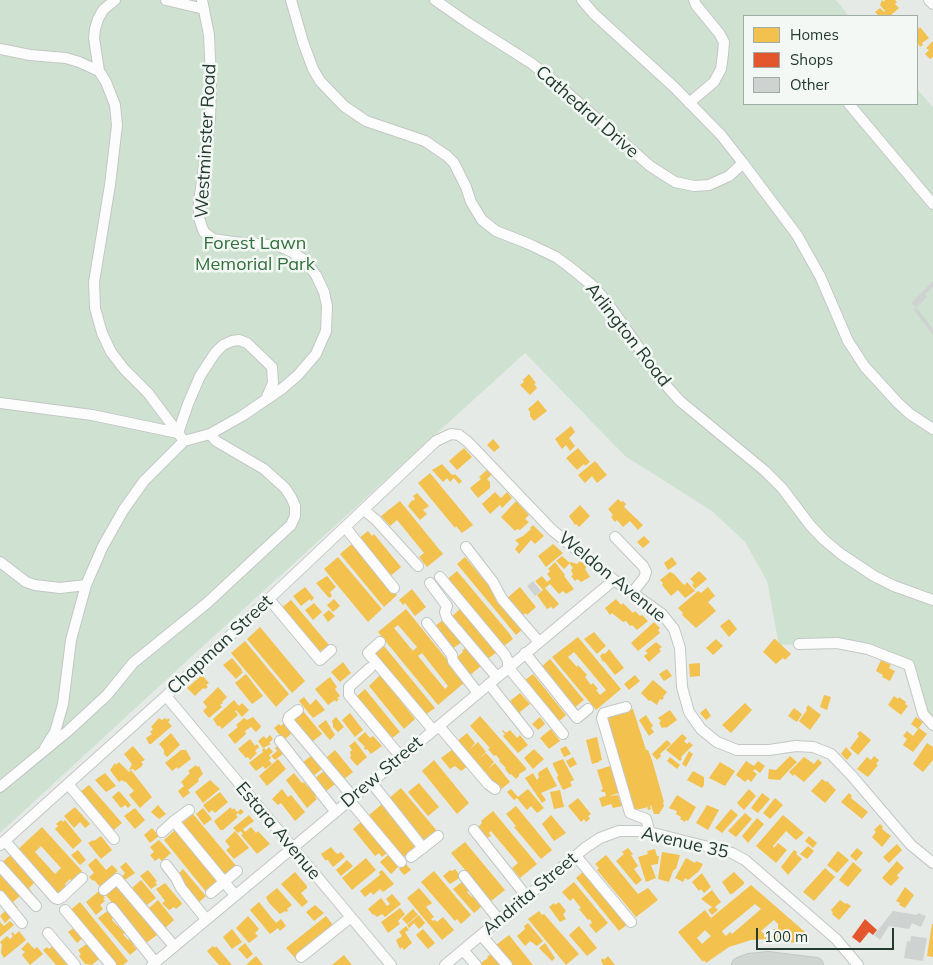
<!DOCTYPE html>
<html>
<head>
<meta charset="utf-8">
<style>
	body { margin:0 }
	#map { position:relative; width:933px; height:965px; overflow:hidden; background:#e5eae7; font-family:Mulish,sans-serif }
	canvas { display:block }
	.legend { position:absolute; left:743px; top:15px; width:175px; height:90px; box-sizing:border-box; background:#f3f8f5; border:1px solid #a0aca6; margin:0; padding:6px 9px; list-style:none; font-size:15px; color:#243b30 }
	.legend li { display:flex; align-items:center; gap:10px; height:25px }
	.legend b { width:25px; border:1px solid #a0aca6 }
	.scale { position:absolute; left:756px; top:928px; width:138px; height:22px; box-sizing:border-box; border:2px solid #243b30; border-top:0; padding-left:6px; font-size:15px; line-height:18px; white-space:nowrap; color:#243b30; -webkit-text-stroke:4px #f3f8f5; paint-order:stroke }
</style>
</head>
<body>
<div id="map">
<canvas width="933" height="965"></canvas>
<ul class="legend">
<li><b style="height:14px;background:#f2c14e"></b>Homes</li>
<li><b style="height:14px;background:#e4572e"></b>Shops</li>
<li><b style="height:14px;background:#ced2d0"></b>Other</li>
</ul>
<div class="scale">100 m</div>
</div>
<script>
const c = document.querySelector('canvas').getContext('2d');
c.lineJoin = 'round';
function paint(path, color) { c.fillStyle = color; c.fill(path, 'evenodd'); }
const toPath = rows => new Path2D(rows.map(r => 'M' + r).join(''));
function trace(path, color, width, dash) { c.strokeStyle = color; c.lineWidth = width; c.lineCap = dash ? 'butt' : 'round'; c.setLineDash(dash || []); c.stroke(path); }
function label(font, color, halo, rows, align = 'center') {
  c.font = font + ' Mulish,sans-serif'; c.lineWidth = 5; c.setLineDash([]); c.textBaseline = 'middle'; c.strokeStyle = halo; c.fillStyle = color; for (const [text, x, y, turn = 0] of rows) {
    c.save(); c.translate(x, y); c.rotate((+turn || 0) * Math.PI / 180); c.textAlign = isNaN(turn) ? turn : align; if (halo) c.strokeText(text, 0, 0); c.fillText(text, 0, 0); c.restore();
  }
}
const green = toPath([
	[0,0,836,0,849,16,744,16,744,104,917,104,917,89,933,107,933,721,925,712,914,671,894,657,823,643,779,645,767,581,745,542,712,511,625,456,525,353,191,657,0,833]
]);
const homes = toPath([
	[882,0,884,2,885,0,895,0,897,2,895,4,899,8,890,16,879,16,875,12,880,8,884,12,885,11,880,5],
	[920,27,929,38,922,43,923,45,920,47,917,41,917,30],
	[933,41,933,57,930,59,925,54,929,50,926,48],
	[529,374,536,383,534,384,537,388,530,395,520,385,524,382,523,380],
	[538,400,547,411,534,421,530,416,530,412,528,409],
	[571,426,575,432,569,438,575,446,570,451,566,445,562,449,555,439],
	[493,439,500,447,494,452,487,445],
	[464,448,472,457,457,470,449,461],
	[578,448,590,462,585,466,584,464,577,470,566,458],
	[595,461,607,475,597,483,592,476,585,483,578,475],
	[442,464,451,474,453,475,455,474,462,481,459,484,454,478,450,482,447,478,443,482,432,470],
	[488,469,492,474,487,479,490,482,490,488,478,498,470,488,481,479,479,477],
	[430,473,473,525,462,533,456,526,455,528,418,483],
	[495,492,501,498,507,492,512,498,502,508,500,505,490,514,482,504],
	[417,493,429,506,423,510,427,514,420,520,408,506,412,500,413,501,415,499,413,496],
	[618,499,621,502,623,501,626,504,624,507,643,525,638,530,630,521,623,527,617,520,615,522,611,517,613,515,608,509],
	[400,501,443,554,427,567,419,557,424,553,397,520,390,526,381,516],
	[516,501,529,515,525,519,529,522,520,530,517,529,515,531,501,517],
	[580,505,590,516,579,527,576,524,575,525,569,516],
	[533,525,544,536,535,544,531,540,519,554,515,549,519,544,515,540,523,536,531,529,530,528],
	[368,531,372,536,374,534,401,567,387,579,358,539],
	[644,536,650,542,643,548,637,542],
	[353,543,397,595,384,607,340,554],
	[553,544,563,553,546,567,538,556],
	[562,556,570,563,564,569,556,561],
	[338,557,382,609,368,622,324,569],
	[465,557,524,628,516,635,457,564],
	[672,557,677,564,668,570,664,563],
	[580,561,585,564,586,568,585,569,590,577,581,582,577,579,575,581,571,576,573,575,571,570,573,568,569,563,571,562,577,564],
	[555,562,565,575,564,576,574,589,566,594,563,591,559,594,550,584,545,588,559,604,553,609,550,605,551,607,547,609,537,595,543,590,535,581,542,576,547,582,551,579,547,574,550,571,548,569],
	[457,571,509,633,513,639,504,646,477,613,474,615,445,581],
	[699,571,707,579,695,589,692,585,694,583,690,579],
	[670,572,674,574,683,584,685,585,687,582,695,591,685,598,678,590,671,596,662,585,663,583,660,580],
	[327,576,336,587,330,592,332,596,329,598,316,583],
	[305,587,314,598,311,601,310,599,301,606,293,596],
	[520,587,536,607,527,615,526,613,520,617,506,599],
	[708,587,715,596,708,602,716,611,696,628,682,615,683,613,678,608,698,591,701,593],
	[412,589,426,607,415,616,405,603,403,605,399,600],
	[334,599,340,606,333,612,327,605],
	[616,599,621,605,623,603,633,613,635,611,640,616,642,615,648,621,637,630,632,625,630,626,626,621,623,622,612,613,610,615,605,608],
	[291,600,329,645,316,654,280,609],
	[314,603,322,612,313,620,305,610],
	[461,608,497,652,485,661,450,618],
	[406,609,465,682,438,705,378,632],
	[398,625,417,647,413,651,394,628],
	[422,653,448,686,445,689,418,656],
	[329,610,335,616,328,622,323,615],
	[444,619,462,642,452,649,434,627],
	[729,619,737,629,729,637,720,626],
	[654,622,660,628,658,630,660,633,638,651,631,643],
	[260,627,305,681,292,693,247,639],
	[594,632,606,646,597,654,584,639],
	[578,637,621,689,596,710,552,657],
	[574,652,606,690,600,695,596,690,598,689,593,683,591,685,585,677,587,675,578,665,577,667,568,657],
	[716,639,723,646,713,655,706,648],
	[774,639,775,639,791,654,785,660,783,658,776,664,763,652],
	[245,641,289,694,276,707,231,653],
	[656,642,662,647,659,649,661,651,649,662,644,656,648,653,645,651],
	[384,646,435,708,425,715,373,655],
	[466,647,482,665,468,677,455,659,463,652,462,651],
	[609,649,624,668,615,675,604,661,603,662,600,656,603,653,605,654],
	[232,658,242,670,241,671,243,672,236,679,223,665],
	[550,659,584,700,574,708,540,668],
	[881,660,891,665,889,668,895,671,890,681,882,677,883,675,876,671],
	[343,662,351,673,340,682,331,672],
	[700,663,700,676,690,677,689,664],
	[667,669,672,676,664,681,659,674],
	[246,674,263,696,252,704,235,683],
	[533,674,566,715,557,723,524,681],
	[202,675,209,683,206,685,208,687,205,689,203,688,195,696,187,688],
	[380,675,415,719,404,729,369,686],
	[635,675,640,681,629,690,624,684],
	[330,677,337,687,335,689,340,696,337,698,339,699,336,702,335,700,328,705,315,689],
	[653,680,667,692,663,697,664,698,662,700,660,699,657,705,650,700,649,701,641,693],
	[218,687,227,697,222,702,223,703,220,705,222,707,209,718,203,711,207,707,203,702],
	[365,689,400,732,388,741,354,699],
	[520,693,530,704,520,712,521,714,519,716,510,707,513,705,510,701],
	[824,695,831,697,827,710,820,707],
	[894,696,898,699,899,697,906,702,905,704,908,706,901,715,888,705],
	[304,697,310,705,316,699,325,710,313,718,299,701],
	[234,700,239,706,242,703,249,710,242,717,236,710,235,711,238,715,222,729,219,725,218,727,213,719],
	[745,703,752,710,731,733,722,725],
	[808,705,821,715,810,730,799,721,807,710,806,709],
	[706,708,711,716,706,720,700,713],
	[794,708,802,714,797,722,788,716],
	[633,709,646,750,648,750,652,760,664,802,663,802,664,806,659,814,654,814,651,805,650,806,651,809,648,810,647,807,645,808,634,810,607,718],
	[670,710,677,720,666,728,665,727,662,728,659,723,661,721,658,718],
	[303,711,322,734,312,742,291,721],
	[350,713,363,730,355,737,342,720],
	[646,715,653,726,651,728,654,732,649,736,639,720],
	[480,716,526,768,526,770,519,774,519,776,516,779,511,774,510,775,505,769,506,768,499,761,500,760,496,755,494,756,488,749,490,748,470,726],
	[253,717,261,726,260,728,256,732,251,727,245,731,246,734,235,744,228,735,238,727,236,725,244,718,247,720],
	[336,717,344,727,338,732,333,727,333,724,332,721],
	[540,717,545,724,538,730,532,724],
	[916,717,923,722,918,729,911,724],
	[159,718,162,720,165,718,167,720,168,718,170,720,168,722,172,726,151,744,149,744,146,738,152,734,150,732,153,729,151,727],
	[326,720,335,735,330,740,318,726],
	[285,722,293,732,284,740,274,728,279,724,281,726],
	[919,728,927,734,913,752,903,745,907,739,903,736,907,731,913,736],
	[551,729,560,741,549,749,540,738],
	[503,730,506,733,510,730,517,738,520,735,528,745,518,753,503,736,505,734,502,731],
	[860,731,871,740,858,755,850,748,859,736,857,734],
	[365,732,370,738,373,736,382,746,371,754,367,749,365,750,364,748,365,747,357,739],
	[171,733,180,745,167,757,164,754,164,750,159,744],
	[467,733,475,743,470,749,478,742,486,752,478,759,486,753,494,762,488,769,495,763,510,782,499,791,485,771,482,772,455,743],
	[682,734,687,738,684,741,687,744,689,742,693,745,681,757,682,759,680,761,666,750],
	[270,735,273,739,269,743,271,744,263,748,258,741,264,736,266,739],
	[597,737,602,760,599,761,599,762,592,764,586,740],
	[250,739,255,746,257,744,259,747,255,751,257,753,250,760,248,757,246,758,238,749],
	[667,740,671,744,660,754,661,756,657,760,652,754],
	[355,741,367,757,357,766,350,758,351,756,350,752,352,750,349,746],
	[927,743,933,747,933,760,923,772,913,764],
	[133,746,145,760,141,762,143,764,141,767,135,771,133,769,129,770,132,764,124,754],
	[278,746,284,753,275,760,271,756,277,751,275,748],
	[566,746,571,754,564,757,560,749],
	[269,747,273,752,269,755,271,758,269,760,272,764,265,769,263,766,256,771,249,763,250,762,263,752,262,750,264,748,266,750],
	[846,747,852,754,847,760,841,754],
	[453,749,468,766,461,771,455,766,450,769,441,758],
	[534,749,544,759,533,769,524,758],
	[181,750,186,750,191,759,178,769,177,767,172,771,165,763],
	[335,750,353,772,343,780,330,765,332,763,327,757],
	[689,751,693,754,686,767,682,764],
	[311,756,322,769,312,777,302,763],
	[790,756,797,762,790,769,780,780,768,779,769,769,776,770],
	[874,756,879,760,876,764,878,765,868,777,857,769,867,757,871,760],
	[573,757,577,764,570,768,566,761],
	[670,757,680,765,677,769,667,761],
	[804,757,814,764,818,759,822,763,804,782,794,774,793,776,789,772],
	[278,759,286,769,267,786,259,776],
	[563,759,574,780,570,782,572,786,563,790,557,778,558,775,553,765,553,763],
	[434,760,469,803,457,814,422,771],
	[746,761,754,766,758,761,765,766,760,773,755,769,753,771,757,774,751,782,748,779,745,782,736,775],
	[119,762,129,772,131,770,152,797,140,808,129,795,134,791,125,781,124,782,122,780,119,782,110,770,115,763,116,765],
	[720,762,735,771,725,786,709,778],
	[196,765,197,767,199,766,203,774,198,779,199,781,188,790,190,793,183,798,178,791,184,786,181,782,190,773,188,771],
	[610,766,619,793,609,796,618,795,622,806,613,808,611,804,602,807,599,798,606,796,605,792,602,792,601,790,603,789,597,770],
	[547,767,557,786,541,793,546,800,542,803,525,778,533,773,537,780,539,777,538,774,539,772],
	[324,771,335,784,325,792,314,779],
	[693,771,704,777,704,785,702,788,687,780],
	[105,773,116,786,106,792,95,780],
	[294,773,302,783,304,782,308,787,311,784,319,794,315,797,317,799,307,808,286,780],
	[822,779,826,782,827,781,836,790,825,803,811,791],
	[210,780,220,789,203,803,195,792],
	[419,783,439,807,428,816,408,792],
	[89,785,122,823,110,833,79,793],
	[401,788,437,831,423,843,395,805,387,800],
	[282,789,288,797,291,795,305,812,295,821,281,803,278,805,272,799],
	[511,789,518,797,528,789,544,808,537,813,531,806,527,810,517,798,514,800,507,792],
	[749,789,756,796,744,810,737,803],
	[560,790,564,807,554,809,550,792],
	[119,791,131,805,128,808,125,805,121,808,112,797],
	[220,792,228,802,215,813,212,810,209,813,203,805],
	[762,793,770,799,758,813,751,808],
	[849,793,852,796,851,798,868,812,862,819,841,802],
	[677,795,696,807,688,821,686,820,685,822,680,819,681,817,676,814,677,811,669,808],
	[578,798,591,814,588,816,590,819,586,822,584,819,581,822,568,806],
	[775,798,783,805,770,819,763,813],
	[382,804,417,846,404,857,369,815],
	[158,805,166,814,159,819,151,812],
	[707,805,719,810,708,830,696,823],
	[516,806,552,850,541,859,514,827,516,826,506,814],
	[75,807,90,824,85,828,80,822,74,828,64,816],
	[231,807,232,810,234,808,237,812,241,809,244,812,240,815,238,813,236,815,238,817,223,830,220,830,214,821],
	[135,808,145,820,135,829,124,816],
	[203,808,212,819,204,825,196,814],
	[731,809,738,815,722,833,715,828],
	[493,811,537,864,520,878,512,868,518,863,491,831,489,833,491,836,487,838,477,828,482,823,481,821],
	[745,813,752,819,736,837,728,831],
	[193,814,238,868,226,878,181,824],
	[249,815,254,821,243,829,245,832,251,827,256,833,258,831,270,844,257,854,241,835,243,834,241,831,238,833,233,828],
	[551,815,566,833,554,841,542,824],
	[783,815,804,833,796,840,786,831,773,846,774,848,778,843,787,850,776,863,756,846],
	[757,818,764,824,748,843,742,836],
	[61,820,63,822,65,820,82,841,73,849,55,829,58,826,56,824],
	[362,821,388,852,382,857,379,853,375,856,353,829],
	[880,824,883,827,882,829,891,836,882,847,872,837,876,832,874,830],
	[42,827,82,871,72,881,70,879,65,884,66,886,56,896,15,852],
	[41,846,61,868,55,874,35,852],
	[152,828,159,836,150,843,144,835],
	[175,830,219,883,207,893,164,840],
	[235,831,249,848,234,859,226,850,230,847,225,841],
	[101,836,112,850,101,859,88,843,93,840,94,841],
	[809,836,817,843,813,848,805,841],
	[159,840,171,853,162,861,159,858,155,861,150,855,154,852,150,847],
	[465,842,505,890,491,901,451,853],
	[897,844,902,850,889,863,883,857],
	[808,846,814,851,807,859,800,854],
	[331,847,335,852,338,854,341,852,345,857,333,867,328,860,325,860,321,854],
	[628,848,633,854,631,855,638,866,634,869,642,880,636,885,616,861,624,854,622,852],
	[857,848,863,853,856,861,850,856],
	[655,849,657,856,659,856,658,864,651,865,656,878,646,882,638,857,648,854,647,851],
	[78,850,86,860,80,865,71,855],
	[794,850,797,852,796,854,802,859,788,875,781,867],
	[838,851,849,860,837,873,827,865],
	[662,852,680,855,676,869,675,869,673,871,669,882,658,879],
	[13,853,36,881,29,888,33,894,29,897,1,863],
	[389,854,400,865,391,874,380,862],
	[606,855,638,894,648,888,658,900,636,917,597,870,599,868,595,864],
	[96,858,106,870,112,865,118,871,115,873,116,875,101,888,94,880,100,875,93,881,89,877,94,873,88,865],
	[366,858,376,870,352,890,342,878],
	[686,858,695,863,696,861,703,864,699,871,688,880,685,878,683,882,675,878],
	[347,860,353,866,341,876,336,870],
	[897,861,904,868,897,875,899,878,891,886,882,878],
	[126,862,135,873,125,880,122,876,125,873,120,867],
	[853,862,862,870,848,887,839,880],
	[406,864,411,870,404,875,399,869],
	[825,868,835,877,814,901,803,892],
	[183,869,206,896,197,904,183,888,186,886,177,875],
	[455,869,461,877,450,884,443,876,450,870,452,871],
	[0,870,21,895,13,902,18,908,14,911,0,894],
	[148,870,157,881,155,882,157,885,151,889,140,876],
	[382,870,394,884,383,892,380,889,373,895,371,892,365,897,360,891,380,875,379,872],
	[585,870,629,923,619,931,576,878],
	[434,871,471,915,461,924,457,919,455,921,421,882],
	[295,872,307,886,307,888,301,893,308,902,302,907,281,884],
	[734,872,744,882,744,884,732,894,730,894,722,882],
	[702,873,711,887,704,893,701,889,699,891,692,882],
	[141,880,156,898,147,905,133,890,132,888],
	[462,882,464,885,466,883,469,890,467,892,472,897,474,896,481,907,474,913,453,889],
	[574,882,608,923,596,933,589,925,592,923,590,919,588,920,579,909,581,908,573,898,570,901,562,892],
	[118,883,123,894,155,931,157,935,146,943,105,894],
	[165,883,181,902,182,904,176,909,174,907,169,910,162,903,165,901,156,889],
	[751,885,805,932,807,935,802,941,802,944,769,939,751,940,729,947,706,963,704,960,703,962,678,932,705,910,711,918],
	[755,904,761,909,732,934,730,932,726,936,723,933,722,931],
	[774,920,778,924,778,929,773,929,772,936,764,934,761,931],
	[705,930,711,936,702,944,697,938],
	[905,887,914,895,905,908,899,905,900,903,896,901],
	[277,888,292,905,287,909,288,911,286,912,285,911,280,914,269,903,266,897],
	[419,888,432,903,426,907,434,917,431,919,433,921,435,920,437,922,443,917,454,930,442,940,407,898],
	[712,890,721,902,715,907,718,910,712,915,708,910,712,907,701,899],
	[99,891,105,898,103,899,105,901,100,905,103,909,96,915,86,902],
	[392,894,401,904,385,917,382,914,377,917,374,914,373,915,368,909,381,898,387,906,390,904,386,899],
	[158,900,174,920,164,929,154,915,155,914,149,910,149,908],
	[840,900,846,904,847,903,851,906,839,920,832,914,833,913,831,910],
	[80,902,128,961,123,965,113,965,69,911],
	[259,902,276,923,281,919,286,926,280,931,278,928,270,934,250,910],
	[559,902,566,911,563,914,566,919,560,922,549,907,554,903,555,905],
	[315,905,324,913,314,921,306,912],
	[400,908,405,914,398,921,400,924,388,933,381,922],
	[110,909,113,916,112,920,125,933,123,934,128,940,130,938,134,944,133,945,137,949,130,955,98,918],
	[413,909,418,915,407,924,402,919],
	[6,910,11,917,5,923,0,916],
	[539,911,542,915,544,914,579,954,566,965,528,919],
	[419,915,425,923,419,929,414,923,409,928,407,925],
	[248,916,259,929,255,933,258,936,249,943,236,928],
	[326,916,333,925,296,959,286,948],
	[10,921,14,925,0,937,0,922,4,926],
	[528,923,543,941,537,946,530,941,525,946,517,936,525,929,524,926],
	[932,924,933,924,933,957,927,956],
	[406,926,409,930,405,932,412,943,404,950,402,947,400,949,396,940,402,936,399,932],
	[579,926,597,948,587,956,569,935],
	[75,927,84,937,77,943,68,932],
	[232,929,242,942,232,949,223,937],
	[423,929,435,943,428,949,416,935],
	[19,931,26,940,4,958,1,953,2,945,0,942,7,936,10,939,13,936,11,934,13,932,15,935],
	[509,935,533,965,510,965,496,945],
	[28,942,34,949,37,947,43,954,30,965,22,955,25,952,21,949],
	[88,943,100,958,92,965,85,964,79,956,81,954,78,950],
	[245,943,253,954,247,959,238,949],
	[545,943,555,958,552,961,539,948],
	[54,945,70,965,56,965,43,950,47,947,49,949],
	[213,946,215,948,216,946,232,965,219,965,207,951],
	[492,953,502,965,478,965,488,958,487,957],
	[344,955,352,965,332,965],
	[256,956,263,965,246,965],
	[608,956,615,965,603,965,601,960,603,958,604,960]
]);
const shops = toPath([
	[865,919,877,930,873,935,869,932,860,943,852,937]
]);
const building = toPath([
	[933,281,933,287,925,294,927,297,916,308,911,303],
	[917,308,933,329,933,335,913,309],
	[533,581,541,591,535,596,527,586],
	[893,911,917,915,918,913,926,916,921,927,912,923,909,929,889,926,880,940,874,935],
	[911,936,927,938,923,961,904,958,907,941,910,942]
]);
const minor = toPath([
	[166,0,204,9],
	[291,0,303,42,313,69,320,81,344,106,366,121,425,141,447,156,454,163,466,187,471,202,482,220,496,231,529,244,556,257,567,265,593,286,607,302,663,382,680,401,765,471,782,488,810,525,823,539,841,554,874,576,894,586,933,600],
	[435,0,468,23,531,63,554,81,650,166,675,182,694,186,709,185,729,176,743,163],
	[582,0,594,14,674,87,721,135,743,163,797,235,820,276,848,341,865,367,898,403,910,414,933,429],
	[929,0,933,4],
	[0,49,30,55,66,58,79,62,99,71,106,82,115,105,117,125,110,185,94,282,95,308,102,333,111,352,124,369,148,393,184,441],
	[99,71,94,38,95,29,98,19,103,10,115,0],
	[689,103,714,82,721,69,723,54,724,42,719,33,696,5,694,0],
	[849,104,933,204],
	[0,403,92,415,178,433],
	[178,433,188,404,200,376,215,353,223,345,232,341,239,340,247,343,272,367,273,383,267,397],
	[364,510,376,520,418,566],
	[345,527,394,588],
	[615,537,643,566,646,572,644,578,632,593],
	[466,547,493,582,502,599,539,642],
	[0,562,26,582,35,585,60,588,86,585],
	[440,577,505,655,508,661,508,667,563,734],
	[430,583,447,606,445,612,447,618,497,677],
	[269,599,320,660,331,650],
	[427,623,452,655,453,661,478,693],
	[380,642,368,653,433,730],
	[799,644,837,643,868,649,909,665,923,714,933,725],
	[525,653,577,718,588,709],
	[370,668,349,687,349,695,401,757],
	[489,684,528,733],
	[166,696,391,965],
	[626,707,604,713,602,718,630,813,646,819,650,833],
	[298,710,289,717,288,720,290,723,353,797],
	[439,726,488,784,495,789],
	[280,741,335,811],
	[45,748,55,732,63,704,71,640,86,585,103,546,124,509,144,481,184,441,210,434,242,416,283,388,298,375,316,354,326,331,327,306,324,292,316,275,304,260,292,252,279,246,233,242,213,239,204,232,202,227,199,218,199,203,210,119,211,80,209,35,202,0],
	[371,782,423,848],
	[68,784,114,839],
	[0,787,68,731,107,695,133,663,207,603,291,525,295,516,295,506,291,497,285,488,264,469,216,441,210,434],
	[349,800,401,862],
	[174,821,189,810],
	[474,830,527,897],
	[162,832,174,821,235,895],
	[5,841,55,898,58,899,62,897,82,878],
	[0,845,166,696,436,441,451,434,459,435,468,442,552,530,614,580,662,614,674,629,680,648,682,687,689,712,701,729,717,742,737,750,769,750,796,746,813,747,831,754,852,776,911,845,933,863],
	[576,856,631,922],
	[411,857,438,836],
	[166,865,176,878,181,888,206,919],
	[0,866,36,906],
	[464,876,499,920],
	[104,890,117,879,174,946],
	[211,893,237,871],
	[0,896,22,923],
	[112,908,155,962],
	[65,910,111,965],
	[48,933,75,965],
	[481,935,507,965],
	[463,950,476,965],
	[301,957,351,917],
	[152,965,614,580],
	[445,965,585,848,600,838,619,831,638,831,657,834,732,853,745,860,836,939,858,965]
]);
const major = toPath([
	[739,965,749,961,768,959,816,965]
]);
const streetNames = [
	["Cathedral Drive",587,112,41],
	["Westminster Road",206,141,-87],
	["Arlington Road",628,335,52],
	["Weldon Avenue",612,577,39],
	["Chapman Street",220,645,-43],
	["Drew Street",382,772,-40],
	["Estara Avenue",278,831,50],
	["Avenue 35",685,843,13],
	["Andrita Street",530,894,-40]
];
const parkNames = [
	["Forest Lawn",255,244],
	["Memorial Park",255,265]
];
paint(green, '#cfe2d1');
paint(homes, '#f2c14e');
paint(shops, '#e4572e');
paint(building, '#ced2d0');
trace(minor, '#c2c7c4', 12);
trace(major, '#c1c9c5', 16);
trace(minor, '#fbfcfb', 10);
trace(major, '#cfd6d2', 14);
label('18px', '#243b30', '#f3f8f5', streetNames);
label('18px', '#316f3c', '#f3f8f5', parkNames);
</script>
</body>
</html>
